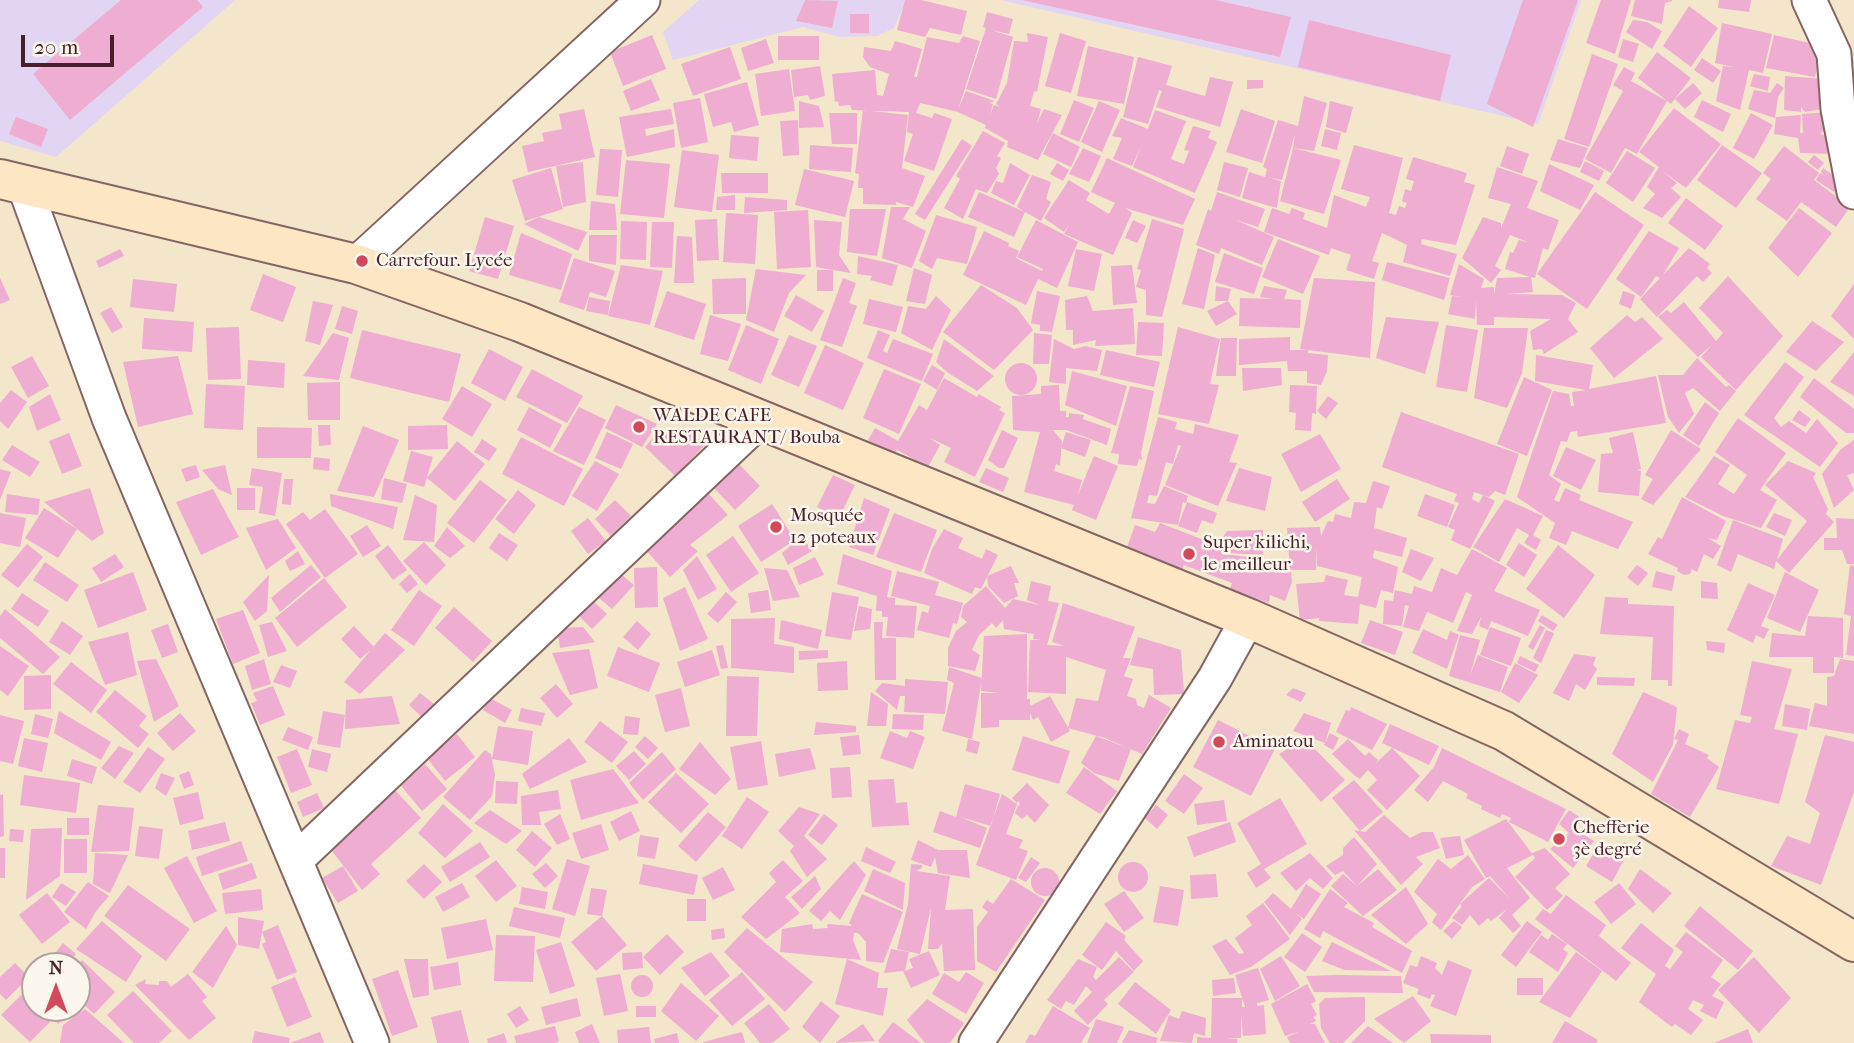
<!DOCTYPE html>
<html>
<head>
<meta charset="utf-8">
<style>
	body { margin:0 }
	#map { position:relative; width:1854px; height:1043px; overflow:hidden; background:#f3e6cb; font-family:"IM FELL French Canon",serif }
	canvas { display:block }
	.north { position:absolute; left:21px; top:952px; width:70px; height:70px; box-sizing:border-box; background:#fbf7ec; border:2px solid #b4a19f; border-radius:50%; rotate:0deg; font-size:19px; font-weight:700; line-height:28px; text-align:center; color:#4a1f2b }
	.north::after { content:''; display:block; margin:auto; width:24px; height:32px; background:#d1495b; clip-path:polygon(50% 0,100% 100%,50% 72%,0 100%) }
	.scale { position:absolute; left:21px; top:35px; width:93px; height:32px; box-sizing:border-box; border:4px solid #4a1f2b; border-top:0; padding-left:9px; font-size:21px; line-height:24px; white-space:nowrap; color:#4a1f2b; -webkit-text-stroke:5px #fbf7ec; paint-order:stroke }
</style>
</head>
<body>
<div id="map">
<canvas width="1854" height="1043"></canvas>
<div class="north">N</div>
<div class="scale">20 m</div>
</div>
<script>
const c = document.querySelector('canvas').getContext('2d');
c.lineJoin = 'round';
function paint(path, color) { c.fillStyle = color; c.fill(path, 'evenodd'); }
const toPath = rows => new Path2D(rows.map(r => 'M' + r).join(''));
function trace(path, color, width, dash) { c.strokeStyle = color; c.lineWidth = width; c.lineCap = dash ? 'butt' : 'round'; c.setLineDash(dash || []); c.stroke(path); }
function label(font, color, halo, rows, align = 'center') {
  c.font = font + ' "IM FELL French Canon",serif'; c.lineWidth = 5; c.setLineDash([]); c.textBaseline = 'middle'; c.strokeStyle = halo; c.fillStyle = color; for (const [text, x, y, turn = 0] of rows) {
    c.save(); c.translate(x, y); c.rotate((+turn || 0) * Math.PI / 180); c.textAlign = isNaN(turn) ? turn : align; if (halo) c.strokeText(text, 0, 0); c.fillText(text, 0, 0); c.restore();
  }
}
const built = toPath([
	[0,0,235,0,56,157,0,141],
	[699,0,906,0,894,28,877,36,839,37,803,27,673,60,663,32],
	[1001,0,1581,0,1538,124]
]);
const building = toPath([
	[121,0,197,0,203,7,70,120,33,74],
	[805,0,838,1,832,28,796,21],
	[905,0,921,0,967,11,961,35,930,28,925,37,897,30],
	[1022,0,1215,0,1291,17,1280,57],
	[1523,0,1578,0,1533,127,1487,104],
	[1601,0,1631,0,1615,54,1586,43],
	[1635,0,1672,0,1672,1,1665,3,1662,24,1631,16],
	[1719,0,1751,0,1749,12,1718,8],
	[1689,6,1718,28,1691,67,1663,46],
	[987,12,1013,19,1009,34,991,30,1013,37,996,99,966,89,986,28,983,27],
	[850,14,869,14,869,33,850,33],
	[1309,20,1451,55,1440,101,1298,67],
	[1633,20,1647,22,1662,31,1652,49,1626,32],
	[1722,23,1772,34,1763,73,1749,70,1740,110,1716,101,1723,66,1734,67,1715,63],
	[1027,33,1048,37,1037,92,1034,91,1030,106,1041,109,1037,123,1044,109,1062,115,1038,160,1007,147,1008,141,985,128,986,125,958,112,920,103,916,113,932,118,934,113,952,119,934,171,904,161,913,134,907,132,909,112,852,110,850,105,839,106,838,101,835,102,832,74,875,70,877,95,883,96,889,74,870,67,863,57,864,47,891,51,895,41,922,49,914,77,917,77,927,37,959,43,963,36,980,41,958,110,966,91,995,101,989,103,993,104,990,115,994,105,1000,107,996,104,1007,83,1014,41,1028,42],
	[1060,33,1086,41,1071,93,1045,86],
	[652,35,666,69,623,86,610,52],
	[1774,35,1823,46,1815,77,1766,68],
	[778,36,819,36,819,60,778,60],
	[766,39,774,63,748,71,741,48],
	[1623,39,1639,44,1633,62,1618,57],
	[1088,46,1134,57,1124,104,1077,96],
	[730,47,741,79,693,96,681,64],
	[1657,52,1691,78,1671,104,1638,78],
	[1592,54,1618,64,1589,147,1564,139],
	[1138,57,1172,66,1166,85,1205,96,1210,77,1233,82,1220,127,1156,107,1162,91,1159,90,1148,124,1123,117],
	[1702,58,1721,71,1713,83,1694,70],
	[820,66,825,96,810,100,808,95,794,97,791,70],
	[1624,67,1635,73,1631,81,1667,101,1637,154,1625,148,1611,173,1585,159,1623,91,1613,85],
	[789,69,795,111,761,116,755,74],
	[1754,74,1770,77,1768,91,1750,86],
	[1785,76,1825,79,1828,108,1805,112,1801,107,1801,112,1784,110],
	[651,79,660,100,631,111,623,91],
	[1247,80,1263,80,1263,88,1247,89],
	[747,82,759,125,734,132,731,122,713,127,704,94],
	[1693,83,1702,93,1685,109,1675,99],
	[1777,83,1784,88,1778,97,1775,118,1748,109,1754,90,1770,93],
	[1304,96,1327,103,1314,151,1293,148,1295,134,1282,180,1268,177,1281,181,1277,208,1242,198,1249,172,1265,177,1267,169,1263,167,1278,120,1298,126],
	[700,98,708,142,681,148,673,103],
	[1074,100,1094,108,1079,142,1060,134],
	[1702,100,1731,114,1723,132,1694,117],
	[799,101,819,106,824,127,799,128],
	[1099,101,1120,110,1102,152,1081,142],
	[1330,101,1353,107,1346,133,1326,127],
	[1674,108,1721,144,1686,188,1661,170,1677,183,1671,188,1681,197,1662,218,1643,208,1655,194,1647,187,1659,167,1639,152],
	[584,109,595,157,528,172,522,146,544,141,542,133,562,129,559,114],
	[671,109,674,124,645,129,646,136,674,129,675,147,627,157,619,117],
	[1241,109,1275,121,1262,163,1226,152],
	[863,110,908,115,902,168,925,176,913,207,896,202,896,205,863,204,863,188,858,188,859,174,855,173],
	[1155,110,1186,121,1171,159,1184,164,1189,151,1184,150,1193,126,1211,131,1208,138,1217,142,1195,193,1133,167,1142,144,1132,166,1113,159,1122,138,1112,136,1121,118,1148,129],
	[1829,112,1829,129,1821,132,1822,135,1834,134,1836,154,1800,153,1798,138,1774,134,1776,117,1801,115,1800,133,1803,133,1802,114],
	[829,113,857,113,857,144,832,144],
	[1751,113,1773,125,1754,159,1733,148],
	[16,117,48,129,41,147,9,134],
	[798,120,799,155,783,156,780,121],
	[1325,129,1341,133,1337,150,1321,146],
	[983,131,1005,143,997,156,1001,158,996,168,999,174,987,193,976,189,963,219,944,208,960,179,956,176],
	[1053,133,1080,147,1071,167,1043,154],
	[731,135,759,137,757,161,729,158],
	[962,139,972,146,925,220,915,214],
	[1558,139,1588,148,1580,168,1550,160],
	[810,145,853,148,851,172,809,169],
	[1354,145,1403,158,1389,213,1396,215,1399,206,1405,208,1407,203,1402,201,1405,189,1411,191,1414,181,1406,179,1413,157,1467,173,1464,182,1475,185,1456,245,1422,239,1421,244,1457,254,1450,276,1403,262,1407,245,1382,233,1372,261,1379,263,1374,279,1346,270,1351,255,1331,248,1329,255,1264,232,1272,208,1289,214,1292,208,1305,213,1303,219,1327,228,1334,195,1366,207,1370,197,1341,189],
	[1722,145,1762,173,1736,208,1697,180],
	[1507,146,1529,154,1522,174,1500,166],
	[1784,146,1819,173,1814,180,1850,207,1836,227,1801,202,1787,221,1756,199,1771,179,1763,173],
	[1083,148,1101,156,1089,182,1069,174],
	[1293,148,1341,160,1324,214,1280,201],
	[600,149,622,150,618,197,596,195],
	[682,150,719,155,712,212,674,207],
	[1627,151,1655,168,1633,202,1606,183],
	[1814,155,1824,163,1818,170,1808,162],
	[1107,158,1195,199,1183,225,1125,208,1132,213,1113,255,1064,234,1069,225,1064,232,1044,218,1069,180,1090,193,1086,200,1109,214,1115,203,1091,192],
	[626,160,670,164,664,218,620,214],
	[1585,161,1604,171,1599,181,1580,172],
	[583,162,586,202,563,207,556,166],
	[1224,162,1248,168,1240,197,1217,190],
	[1010,163,1030,175,1014,205,991,193,996,181,1003,183],
	[1057,163,1069,170,1063,181,1050,174],
	[1549,164,1594,185,1580,210,1540,191],
	[1497,167,1538,181,1527,208,1559,220,1548,250,1543,248,1535,278,1531,277,1533,292,1507,294,1562,295,1576,303,1568,319,1578,332,1544,354,1542,349,1533,350,1530,331,1551,319,1494,317,1494,325,1477,325,1476,300,1475,319,1448,314,1452,296,1461,297,1450,295,1459,264,1484,279,1481,288,1494,287,1494,295,1497,278,1530,277,1505,269,1510,252,1513,253,1519,240,1530,243,1510,235,1495,266,1501,270,1491,283,1462,258,1483,217,1501,223,1501,228,1511,204,1488,198],
	[551,168,563,209,525,221,512,180],
	[1823,168,1841,181,1834,192,1816,180,1820,173,1824,175,1821,172],
	[804,169,854,181,845,217,795,205],
	[721,173,768,173,768,193,722,193],
	[1032,175,1051,182,1046,199,1051,202,1041,221,1025,212,1014,237,968,217,979,192,1025,212,1017,207],
	[1217,192,1265,209,1258,227,1236,220,1274,237,1262,265,1221,248,1219,254,1196,245,1208,209,1211,211],
	[1595,192,1644,225,1587,309,1537,274],
	[735,195,735,210,716,210,717,197],
	[745,197,787,200,787,210,744,213],
	[1686,198,1723,226,1705,250,1668,223],
	[591,201,615,204,617,230,589,230],
	[891,207,910,207,903,219,926,231,912,268,882,258],
	[1799,208,1832,233,1798,277,1768,248],
	[850,209,886,209,877,256,847,252],
	[808,210,811,267,777,269,774,212],
	[726,213,758,215,755,264,723,262],
	[936,215,977,227,967,264,937,258,932,269,919,261],
	[485,217,514,226,498,279,469,271],
	[539,217,587,232,578,251,524,224],
	[717,219,719,260,697,261,695,220],
	[1152,219,1184,229,1162,317,1146,315,1146,290,1136,287,1141,270,1137,269],
	[814,220,842,222,839,255,851,273,833,270,833,291,817,291,817,270,832,270,816,267],
	[1036,220,1078,242,1057,288,1038,279,1026,305,963,275,984,231,1009,243,1008,246,1019,251,1016,258,1042,271,1043,269,1017,257],
	[1133,220,1146,226,1137,243,1125,238],
	[621,221,647,222,646,260,620,259],
	[652,222,674,222,672,268,650,267],
	[1649,231,1679,248,1663,275,1689,248,1710,264,1707,268,1712,273,1703,282,1697,276,1657,317,1640,299,1660,278,1656,276,1641,297,1616,279],
	[521,233,572,254,561,290,509,275],
	[589,235,617,235,616,265,589,261],
	[677,236,692,237,694,283,674,283],
	[1278,239,1320,256,1303,294,1262,277],
	[1198,248,1215,255,1204,309,1182,304],
	[120,249,124,256,99,268,96,261],
	[1076,249,1102,254,1094,291,1068,286],
	[1224,253,1263,268,1254,294,1215,282],
	[858,256,898,265,892,286,870,280,872,276,857,274],
	[574,258,615,271,606,297,590,292,584,310,559,302],
	[1387,262,1450,278,1444,300,1382,280],
	[621,265,663,271,650,325,608,316],
	[1132,265,1137,303,1113,305,1111,266],
	[914,268,932,275,925,304,906,301],
	[756,269,806,275,789,293,774,332,746,320],
	[263,274,296,287,283,322,250,310],
	[1728,276,1783,336,1736,390,1701,357,1712,345,1698,357,1658,317,1667,310,1671,313,1684,302,1716,341,1723,333,1699,308],
	[0,278,10,300,0,304],
	[746,278,746,314,713,314,712,279],
	[843,278,856,283,849,303,857,306,842,347,820,340],
	[1314,278,1375,282,1370,358,1300,349],
	[133,279,177,284,174,312,130,307],
	[1854,284,1854,339,1831,316],
	[981,285,1017,308,1033,330,994,370,943,332],
	[1216,286,1231,289,1228,301,1237,314,1216,326,1207,311,1228,301,1215,301],
	[1264,286,1287,290,1284,299,1301,300,1300,328,1239,326,1240,298,1274,299,1260,297],
	[667,291,706,304,694,340,654,327],
	[1037,291,1060,296,1052,332,1040,331,1040,325,1031,323],
	[1623,291,1635,295,1631,309,1619,304],
	[796,295,824,311,812,332,784,316],
	[936,296,951,310,932,350,901,333,908,306,926,309],
	[1087,296,1093,311,1133,308,1135,344,1095,346,1096,340,1073,345,1073,330,1066,330,1065,300],
	[589,297,610,301,608,315,586,311],
	[869,299,903,307,896,332,863,324],
	[313,301,333,305,320,345,305,341],
	[342,306,358,311,352,334,335,329],
	[111,307,123,327,112,333,100,313],
	[710,315,741,324,728,361,700,354],
	[1627,315,1635,322,1642,317,1663,339,1614,378,1590,348],
	[1386,317,1439,322,1425,374,1376,358],
	[144,318,194,322,192,352,142,349],
	[1812,321,1844,342,1816,371,1786,352],
	[1138,322,1164,323,1162,356,1136,355],
	[746,325,779,339,761,384,728,370],
	[1446,325,1478,330,1467,392,1436,387],
	[239,327,241,379,208,380,206,328],
	[1178,327,1220,339,1210,384,1219,385,1209,424,1158,414],
	[1484,328,1528,328,1522,373,1507,408,1474,398],
	[362,330,461,354,449,402,350,378],
	[878,330,890,335,883,351,887,353,893,339,933,354,922,381,867,358],
	[333,333,349,338,339,380,303,376],
	[1034,333,1052,335,1049,364,1033,364],
	[789,335,817,346,799,387,771,375],
	[1290,337,1290,350,1308,350,1308,353,1328,355,1327,371,1321,385,1307,383,1307,371,1288,371,1287,361,1239,365,1239,339],
	[1221,338,1237,338,1236,376,1216,376],
	[944,339,994,376,977,391,947,372,936,362],
	[1054,339,1074,349,1086,346,1102,350,1097,371,1066,368,1066,384,1049,382],
	[825,345,864,363,843,410,804,393],
	[489,349,523,367,505,401,471,383],
	[1106,350,1160,362,1154,387,1100,375],
	[1854,352,1854,396,1830,382],
	[1536,355,1593,365,1589,389,1656,376,1666,423,1578,437,1577,431,1570,432,1567,442,1561,441,1549,475,1561,484,1554,500,1559,502,1565,488,1581,495,1579,500,1633,522,1618,549,1572,531,1566,545,1549,538,1555,523,1517,497,1553,391,1569,394,1571,406,1574,406,1572,392,1586,390,1535,381],
	[32,356,49,386,28,398,11,367],
	[178,356,193,414,138,427,123,362],
	[1697,358,1726,387,1729,385,1736,391,1720,411,1693,388,1685,393,1694,414,1679,433,1668,417,1658,375,1683,375],
	[248,360,285,363,284,388,247,385],
	[1785,362,1804,377,1774,418,1781,427,1789,421,1806,433,1817,419,1838,443,1820,467,1744,415],
	'1005 379a16 16 0 1 1 32 0a16 16 0 1 1-32 0Z',
	[932,365,945,373,937,390,923,381],
	[1242,368,1281,368,1282,385,1243,391],
	[532,369,583,396,567,423,516,397],
	[884,369,921,384,899,434,863,418],
	[1072,371,1127,386,1116,426,1065,405],
	[1524,377,1552,390,1527,456,1497,444],
	[944,378,977,397,979,394,1001,407,999,410,1005,413,975,477,944,462,951,448,930,438,940,445,928,467,897,450,894,455,868,440,875,428,898,441,919,405,927,410],
	[1814,378,1854,409,1854,433,1846,433,1800,397],
	[340,382,340,420,308,420,307,383],
	[206,384,245,386,243,430,204,428],
	[1059,385,1060,411,1066,411,1066,417,1069,417,1069,413,1084,415,1083,419,1111,429,1107,445,1066,430,1053,430,1062,441,1060,466,1056,464,1054,471,1082,480,1077,497,1094,456,1118,466,1096,520,1072,510,1074,505,1024,492,1040,432,1013,430,1012,396,1041,394,1041,386],
	[1290,385,1317,386,1316,414,1312,413,1311,431,1295,430,1296,413,1289,412],
	[462,386,492,404,472,437,442,419],
	[1130,386,1154,391,1141,453,1142,460,1139,459,1137,466,1118,464,1119,454,1111,453],
	[11,390,27,402,8,429,0,421,0,403],
	[50,394,61,420,37,431,29,407],
	[1328,396,1338,403,1326,419,1317,411],
	[1705,402,1719,413,1699,446,1683,435],
	[616,405,657,424,642,447,605,428],
	[529,407,562,425,550,448,517,430],
	[579,407,606,420,584,465,553,451],
	[1799,410,1811,419,1805,427,1792,420],
	[1401,412,1519,454,1505,495,1495,491,1489,497,1474,492,1472,499,1479,503,1483,495,1495,501,1470,549,1451,540,1455,530,1448,527,1459,503,1454,501,1457,494,1382,467],
	[1158,417,1177,422,1175,429,1193,434,1195,424,1239,435,1229,462,1237,463,1218,506,1165,485,1181,446,1178,445,1173,464,1166,462,1157,496,1149,495,1147,503,1155,504,1164,486,1188,496,1186,503,1183,502,1178,525,1131,518],
	[1738,418,1786,453,1760,490,1777,500,1761,528,1723,516,1685,497,1714,456,1730,465,1718,484,1734,494,1743,481,1747,475,1715,452],
	[318,425,330,425,331,445,319,446],
	[447,425,448,449,408,450,408,426],
	[363,426,399,440,374,497,337,491],
	[257,427,312,428,311,458,257,458],
	[661,429,677,443,689,430,705,445,675,476,645,447],
	[1002,430,1018,438,1004,468,999,468,988,460],
	[1671,430,1701,449,1653,505,1641,499,1653,479,1645,475],
	[607,432,633,444,621,469,595,458],
	[1066,432,1091,440,1085,457,1061,448],
	[1633,432,1641,469,1637,470,1641,471,1639,496,1598,492,1601,454,1613,453,1609,438],
	[69,433,82,466,62,474,49,441],
	[1320,434,1341,469,1301,492,1281,454],
	[521,437,583,469,564,506,502,474],
	[482,439,497,449,489,461,474,452],
	[1854,440,1854,473,1847,475,1854,490,1834,508,1822,474,1841,449],
	[457,441,485,464,455,501,427,478],
	[12,445,40,462,30,477,2,460],
	[1566,447,1596,460,1581,490,1553,476],
	[411,451,433,457,424,487,403,481],
	[314,457,330,459,329,471,313,469],
	[595,461,619,474,597,511,572,496],
	[1788,461,1816,473,1813,477,1828,509,1826,514,1834,522,1789,573,1776,561,1774,569,1738,554,1731,572,1717,565,1733,520,1783,539,1777,560,1807,521,1765,485],
	[738,463,760,486,735,510,713,487],
	[196,465,200,477,186,482,181,469],
	[225,465,232,495,218,489,202,470],
	[252,468,282,473,275,516,259,513,263,487,249,485],
	[986,468,1009,478,1003,492,979,482],
	[1239,468,1272,477,1265,511,1226,501],
	[0,469,11,472,0,500],
	[833,475,855,485,839,518,817,507],
	[384,478,407,484,402,503,381,499],
	[284,479,293,479,291,505,282,504],
	[1337,479,1350,499,1315,522,1302,502],
	[480,480,507,500,474,543,447,523],
	[1373,481,1390,486,1382,509,1377,507,1374,528,1407,538,1402,557,1374,550,1373,558,1398,567,1393,593,1381,590,1376,608,1360,604,1358,624,1319,621,1319,618,1300,620,1296,584,1324,582,1326,575,1348,580,1344,595,1358,597,1362,577,1317,566,1316,547,1316,570,1290,570,1287,528,1320,527,1321,536,1328,521,1333,522,1335,514,1351,518,1354,502,1366,503],
	[90,488,104,533,92,541,44,502],
	[237,488,255,488,255,510,237,510],
	[213,489,239,537,201,555,176,502],
	[518,490,536,505,514,534,495,519],
	[707,492,728,515,690,545,698,551,670,577,644,548],
	[7,494,40,499,38,515,5,512],
	[330,494,398,507,393,529,331,506],
	[1425,494,1455,505,1447,527,1417,516],
	[415,495,437,505,434,542,403,540],
	[1682,497,1726,521,1717,540,1708,538,1721,546,1713,559,1704,554,1697,572,1692,569,1690,574,1684,575,1677,571,1678,568,1648,554,1658,537,1662,539],
	[864,498,890,509,873,555,849,547],
	[1505,499,1543,516,1533,535,1541,540,1536,550,1524,543,1529,535,1517,528,1499,562,1473,547],
	[615,500,631,516,611,536,595,519],
	[1187,502,1217,513,1213,524,1202,520,1197,533,1178,526],
	[772,504,795,540,761,562,738,526],
	[44,508,77,529,58,558,25,538],
	[325,509,358,554,325,578,286,524,303,512,310,520],
	[0,513,26,518,20,547,0,543],
	[894,513,937,530,921,572,876,557],
	[1774,513,1792,520,1785,536,1766,527],
	[588,518,606,541,588,554,571,531],
	[1836,518,1854,519,1854,564,1847,564,1842,550,1824,550,1824,538,1837,538],
	[278,519,296,548,266,570,246,528],
	[1160,523,1222,547,1223,554,1256,558,1253,567,1264,572,1291,572,1292,582,1285,601,1270,595,1269,603,1230,589,1232,583,1184,565,1182,570,1126,550,1135,525,1155,532],
	[367,525,381,546,363,557,350,536],
	[447,527,465,546,450,558,434,546],
	[944,529,963,538,958,548,982,559,986,549,998,555,981,589,975,587,972,594,924,573,932,549],
	[1263,530,1263,555,1230,553,1230,544,1221,540,1227,531],
	[499,533,518,545,507,561,489,548],
	[733,536,759,573,731,592,706,555],
	[802,536,812,551,788,565,782,553],
	[424,542,446,565,426,585,403,561],
	[1519,543,1537,555,1524,577,1506,565],
	[27,544,43,557,18,588,1,575],
	[388,545,407,570,393,580,375,556],
	[1558,545,1595,575,1564,618,1526,589],
	[1411,549,1434,558,1421,581,1402,572],
	[1472,549,1507,568,1494,591,1540,610,1528,636,1491,621,1488,630,1479,626,1481,617,1472,634,1457,631,1472,595,1466,592,1453,623,1427,612,1419,631,1403,627,1409,606,1405,605,1402,626,1383,624,1384,600,1393,601,1395,590,1412,594,1414,586,1432,592,1441,568,1457,575],
	[298,551,305,564,290,571,285,561],
	[115,554,124,567,101,582,92,568],
	[843,554,892,571,887,597,895,598,895,605,917,606,914,638,886,636,888,617,882,617,882,611,876,611,877,596,837,584],
	[697,556,717,589,698,600,683,570],
	[815,557,824,575,799,585,793,568],
	[45,562,79,585,67,602,33,580],
	[311,565,321,577,280,612,271,598],
	[1637,565,1648,573,1638,586,1627,577],
	[1850,565,1854,566,1854,656,1846,655,1851,616,1844,614],
	[1011,566,1019,583,1014,583,1018,596,1004,603,988,586,987,576],
	[657,567,658,607,635,608,634,568],
	[764,568,787,570,800,597,773,601],
	[616,570,634,585,612,609,594,594],
	[897,571,939,582,935,595,963,603,957,624,953,623,949,638,917,630,922,611,928,613,930,606,891,596],
	[1656,571,1675,576,1672,591,1652,587],
	[133,572,147,610,98,628,84,590],
	[1785,572,1819,590,1800,632,1767,618],
	[410,574,418,584,407,593,399,584],
	[269,575,267,611,255,621,243,602],
	[324,578,347,607,297,647,275,618],
	[1031,581,1051,586,1048,601,1059,603,1047,645,1065,646,1052,642,1063,603,1135,627,1123,658,1131,658,1124,676,1133,679,1127,696,1136,699,1137,705,1144,708,1149,695,1171,708,1142,754,1105,738,1068,728,1076,698,1098,701,1106,670,1066,657,1066,694,1028,692,1030,640,1041,640,1033,639,1034,634,1004,629,1003,620,996,628,992,623,979,635,972,650,980,655,975,671,948,666,948,648,956,631,967,622,961,617,963,606,986,586,1005,608,1013,599,1040,605,1027,600],
	[1701,581,1717,583,1718,599,1701,598],
	[1748,583,1775,595,1761,626,1769,629,1764,639,1756,635,1753,643,1727,630],
	[685,587,708,639,680,651,663,598],
	[419,590,442,606,414,646,391,630],
	[768,590,771,610,751,613,748,593],
	[726,592,737,602,718,623,707,614],
	[832,592,859,597,851,640,825,636],
	[22,593,49,611,38,627,11,609],
	[1605,597,1628,598,1628,604,1674,606,1672,686,1668,686,1668,680,1651,680,1653,637,1600,634],
	[590,598,607,614,592,629,576,613],
	[859,606,872,609,870,629,854,631],
	[454,607,492,641,473,662,435,628],
	[5,609,60,657,43,674,0,638,0,616],
	[243,610,260,653,233,664,216,619],
	[1542,615,1558,625,1553,631,1538,621],
	[1808,616,1843,618,1843,658,1834,657,1834,673,1813,673,1813,657,1769,657,1772,633,1805,636],
	[775,618,774,644,794,647,794,673,731,668,731,619],
	[781,620,822,630,818,649,779,639],
	[1370,620,1403,632,1395,655,1361,643],
	[62,621,83,636,70,655,49,642],
	[637,621,651,634,638,650,623,637],
	[272,622,287,651,268,657,259,625],
	[874,622,883,622,882,638,896,638,896,680,875,680],
	[168,624,178,652,162,658,151,630],
	[1540,625,1545,628,1533,650,1528,647],
	[354,626,374,647,360,659,341,639],
	[583,627,595,642,560,648,557,628],
	[1490,627,1521,638,1511,666,1480,655],
	[1423,629,1447,640,1450,631,1459,635,1447,669,1412,653],
	[1546,630,1554,633,1541,663,1533,658],
	[128,632,137,675,105,685,88,642],
	[385,633,405,650,360,694,344,682],
	[1027,634,1027,699,1030,699,1030,706,1050,696,1070,731,1051,742,1038,717,1033,720,1030,713,1030,720,999,720,999,727,981,728,981,693,999,693,981,691,984,636],
	[1460,635,1480,640,1470,675,1478,655,1508,667,1500,692,1449,676],
	[1138,637,1181,650,1184,694,1154,695,1153,669,1130,665],
	[1706,641,1725,643,1724,653,1707,650],
	[723,645,728,668,721,669,716,646],
	[0,646,29,666,8,696,0,690],
	[618,647,660,663,649,692,607,676],
	[589,649,598,688,570,695,552,653],
	[712,650,720,675,685,687,677,662],
	[828,650,828,658,799,660,799,651],
	[1574,654,1596,657,1593,665,1597,669,1585,690,1576,684,1569,701,1553,693],
	[1520,656,1539,665,1535,672,1517,663],
	[156,659,179,706,154,722,137,661],
	[264,659,271,684,252,690,245,666],
	[1840,659,1854,661,1854,734,1809,726,1815,703,1827,706,1827,677,1834,676],
	[847,661,848,690,818,691,817,663],
	[1752,661,1792,669,1774,729,1798,734,1779,804,1716,789,1735,720,1750,723,1752,717,1740,715],
	[71,662,107,690,91,713,53,684],
	[1515,663,1538,675,1519,703,1501,692],
	[281,665,297,671,290,688,273,682],
	[949,667,982,678,972,739,942,731,954,683,947,680],
	[51,675,51,709,24,710,24,676],
	[727,676,759,677,757,736,726,736],
	[1597,677,1635,678,1634,686,1597,685],
	[905,679,948,682,945,714,904,712,905,696,900,696,897,710,875,691,882,683,905,686],
	[556,684,573,704,557,718,540,698],
	[273,686,285,715,260,725,251,703,257,701,253,693],
	[681,688,690,726,665,732,655,695],
	[1293,688,1306,693,1301,702,1286,695],
	[115,690,147,716,139,726,149,734,138,748,96,712],
	[871,692,888,704,886,726,867,726],
	[1643,692,1677,707,1673,745,1653,782,1612,754],
	[420,693,434,704,422,717,409,705],
	[392,696,400,724,345,729,346,700],
	[490,698,512,710,505,723,483,710],
	[1785,704,1810,709,1807,730,1782,726],
	[1351,707,1387,724,1372,750,1336,732,1346,710,1350,711],
	[521,708,545,713,541,726,518,721],
	[59,711,111,742,101,760,54,733],
	[323,711,345,715,340,748,317,744],
	[180,713,196,731,173,751,157,733],
	[1304,713,1331,723,1325,743,1293,731],
	[35,714,53,719,48,738,31,734],
	[893,714,924,715,923,730,892,729],
	[0,715,24,721,13,764,0,761],
	[625,716,640,718,638,735,623,734],
	[1218,720,1275,749,1251,796,1193,767],
	[600,721,628,742,612,763,584,742],
	[816,722,856,726,856,732,814,735],
	[1390,724,1439,746,1429,765,1382,743],
	[498,726,533,731,528,765,492,759],
	[288,727,313,737,308,750,282,740],
	[1679,729,1689,734,1685,744,1709,755,1707,758,1719,767,1690,817,1651,794,1678,740,1674,739],
	[890,731,907,738,910,731,925,737,913,769,880,758],
	[1330,733,1339,738,1333,750,1324,745],
	[457,734,475,757,445,781,427,758],
	[859,735,861,754,843,756,840,737],
	[1825,735,1854,742,1854,792,1821,885,1771,866,1787,836,1810,844,1820,813,1805,802],
	[645,736,658,748,648,759,635,747],
	[1023,736,1070,751,1059,784,1012,770],
	[1096,736,1131,749,1119,781,1094,773,1081,763],
	[24,738,48,743,42,772,18,766],
	[569,738,587,762,530,789,522,774],
	[968,739,980,742,977,754,966,751],
	[1305,739,1345,780,1321,802,1279,754],
	[1348,739,1365,756,1369,752,1378,760,1375,764,1392,748,1420,776,1387,810,1367,790,1377,780,1368,770,1360,779,1355,776,1332,754],
	[761,741,768,785,738,790,730,747],
	[700,742,731,779,715,795,679,769],
	[119,746,134,753,115,779,101,768],
	[148,747,165,759,140,793,123,782],
	[810,748,816,769,779,777,775,754],
	[1442,748,1566,809,1548,842,1509,822,1511,818,1502,814,1500,818,1481,809,1482,806,1466,798,1468,794,1443,781,1428,802,1414,790,1434,767],
	[297,749,312,785,291,793,277,757],
	[312,749,331,754,327,772,308,767],
	[485,750,491,754,495,775,492,796,470,820,443,797],
	[634,751,646,764,629,780,616,766],
	[662,752,676,769,643,800,629,783],
	[72,759,97,767,92,784,67,776],
	[425,764,447,789,422,811,401,786],
	[850,767,852,797,832,798,830,768],
	[1084,767,1117,791,1100,814,1066,793],
	[613,769,639,803,581,820,570,780],
	[189,771,194,785,184,789,179,775],
	[161,773,175,778,166,796,155,788],
	[676,773,709,804,681,833,648,802],
	[1184,774,1203,788,1184,814,1165,801],
	[24,775,80,783,76,813,20,805],
	[894,779,896,803,907,802,909,825,872,827,868,780],
	[1354,780,1383,812,1360,831,1332,798],
	[496,781,518,782,517,804,495,803],
	[1027,783,1049,805,1035,823,1027,815,1022,819,1015,813,1018,805,1020,806,1019,801,1017,803,1012,798],
	[965,784,1000,794,991,826,960,817,987,828,980,848,933,832,940,811,956,817],
	[394,789,421,818,371,864,380,874,362,890,329,847],
	[558,790,561,809,539,812,541,825,522,825,521,796],
	[198,792,204,819,180,825,173,798],
	[317,793,324,808,303,817,297,802],
	[3,794,4,836,0,837,0,795],
	[1002,794,1017,804,1006,834,1023,840,1019,848,1028,851,1016,880,976,865],
	[747,797,769,812,742,849,722,836],
	[1280,798,1307,844,1264,869,1271,878,1256,888,1247,873,1261,864,1237,823],
	[1224,800,1227,821,1197,825,1194,804],
	[443,804,473,831,445,858,418,833],
	[98,805,134,808,129,851,91,852],
	[1156,805,1168,815,1157,829,1145,818],
	[799,807,820,814,804,836,827,859,807,877,790,851,794,846,778,831],
	[490,810,522,831,506,844,474,823],
	[1569,810,1581,818,1574,829,1594,841,1573,868,1550,849,1569,833,1559,824],
	[631,811,640,831,619,841,610,822],
	[708,812,726,827,696,862,678,846],
	[560,814,570,839,557,845,544,824],
	[824,814,838,825,822,845,808,835],
	[1384,815,1410,838,1422,832,1433,832,1440,848,1416,857,1423,864,1401,885,1354,830,1365,832],
	[67,818,89,818,89,835,67,835],
	[1506,819,1533,855,1507,868,1530,898,1512,915,1521,926,1513,933,1499,918,1507,909,1491,921,1488,918,1479,926,1470,915,1462,925,1452,918,1462,906,1460,904,1489,878,1510,899,1490,876,1486,878,1464,840],
	[225,822,230,841,192,850,188,831],
	[1230,822,1236,842,1194,857,1187,837],
	[601,824,609,850,581,859,572,833],
	[139,826,163,829,159,859,135,856],
	[62,828,60,876,26,900,31,829],
	[10,829,24,830,23,842,9,841],
	[532,831,552,848,535,867,516,850],
	[640,835,659,838,655,859,637,856],
	[1460,836,1464,855,1446,859,1440,838],
	[1354,837,1377,864,1357,886,1378,869,1397,890,1363,916,1331,886,1343,874,1357,886,1343,871,1335,875,1326,866,1343,855,1343,848],
	[64,839,87,839,87,873,64,873],
	[918,840,938,850,967,850,970,878,938,873,935,857,931,867,911,860],
	[241,841,248,861,202,876,196,857],
	[480,842,490,857,450,882,441,867],
	[1624,842,1631,847,1612,882,1586,866,1598,846,1614,855],
	[866,847,896,862,890,873,861,861],
	[0,848,5,848,5,878,0,878],
	[1545,848,1570,874,1555,888,1563,896,1547,910,1515,877,1535,858,1532,853],
	[95,853,128,855,110,893,93,884],
	[1310,853,1333,878,1323,889,1310,878,1296,891,1280,873],
	[1468,855,1485,879,1472,887,1441,930,1432,922,1437,914,1414,892,1438,859,1451,869],
	[187,856,217,911,194,923,164,868],
	[1031,857,1040,863,1026,882,1018,878],
	[567,859,590,866,575,916,552,909],
	[496,860,517,886,496,902,475,876],
	[783,860,803,881,785,897,800,913,766,939,741,917,776,882,769,873],
	[854,861,866,875,840,920,830,911,821,921,809,911],
	'1118 877a15 15 0 1 1 30 0a15 15 0 1 1-30 0Z',
	[252,863,257,878,223,890,218,874],
	[546,863,558,876,545,888,532,874],
	[424,864,442,882,424,899,406,881],
	[643,864,698,875,694,895,639,884],
	[911,864,922,865,922,868,916,871,950,876,945,910,973,909,975,970,944,971,942,943,938,949,928,949,931,908,920,954,897,949,908,904],
	[343,866,358,891,338,903,322,878],
	[723,867,735,890,713,900,702,878],
	'1031 882a14 14 0 1 1 28 0a14 14 0 1 1-28 0Z',
	[873,869,905,883,903,910,864,891],
	[1640,869,1672,893,1653,913,1628,889],
	[1216,874,1218,897,1191,899,1190,875],
	[815,876,821,889,802,909,791,897],
	[1011,879,1045,900,996,972,977,961,977,927,988,912,982,907,987,900,993,904],
	[88,882,109,896,96,911,86,929,64,912],
	[61,883,76,892,66,906,52,897],
	[462,883,470,897,443,912,435,897],
	[1619,883,1636,904,1611,924,1594,902],
	[1306,884,1321,894,1304,919,1294,912,1302,919,1290,935,1264,902,1273,893,1291,909],
	[128,885,190,929,166,961,104,916],
	[1160,886,1184,890,1178,926,1153,922],
	[522,887,548,892,545,909,519,904],
	[1406,887,1428,924,1406,944,1371,915],
	[591,888,607,890,602,916,587,914],
	[261,889,263,910,225,914,222,893],
	[1330,889,1348,903,1344,907,1374,923,1372,927,1412,951,1402,973,1323,931,1320,938,1304,929],
	[1124,891,1144,918,1124,932,1104,904],
	[47,893,70,922,42,944,19,915],
	[862,894,903,912,883,963,866,961,866,942,858,933,854,933,853,940,861,960,780,952,782,929,812,924,813,929,828,928,827,924,852,926,849,923],
	[1566,895,1606,925,1599,936,1631,963,1616,981,1535,919,1543,909,1551,914],
	[687,899,706,899,706,921,687,921],
	[1263,903,1290,939,1251,967,1230,975,1212,946,1226,939,1239,954,1244,953,1235,938,1252,925,1246,916],
	[1700,906,1753,951,1738,970,1684,926],
	[514,907,565,918,560,938,509,926],
	[602,916,627,945,596,971,571,942],
	[238,917,264,921,259,949,238,945],
	[486,919,493,950,447,959,441,928],
	[102,921,142,956,126,982,76,949],
	[1454,921,1462,927,1452,939,1443,931],
	[1527,921,1542,932,1516,967,1501,955],
	[1106,922,1126,936,1124,940,1143,961,1134,971,1116,951,1102,970,1082,955],
	[1641,923,1674,950,1665,966,1670,969,1683,952,1675,946,1686,932,1723,960,1711,977,1721,984,1712,996,1724,1002,1716,1019,1700,1011,1704,1005,1693,1000,1688,1009,1703,1020,1691,1035,1675,1024,1672,1027,1639,1002,1656,974,1621,948],
	[278,925,297,972,277,980,262,944,266,942,262,932],
	[226,926,237,945,213,988,192,972],
	[724,928,725,938,712,940,711,930],
	[747,928,813,982,785,1012,724,952],
	[1302,933,1322,947,1305,972,1284,957],
	[667,934,684,952,660,975,643,957],
	[1552,934,1567,944,1563,949,1568,953,1558,972,1529,952,1541,935,1548,940],
	[496,935,535,936,533,982,494,981],
	[561,942,575,986,550,994,536,950],
	[1332,942,1391,971,1344,970,1322,961],
	[63,943,76,954,66,966,45,966],
	[891,949,909,952,905,971,913,968,909,959,929,951,940,975,911,988,903,971,884,973],
	[642,952,643,968,623,970,622,953],
	[711,952,730,976,705,996,681,968],
	[1576,952,1602,971,1570,1018,1539,1002],
	[1281,956,1300,986,1275,1001,1260,969],
	[1421,956,1437,963,1435,968,1442,975,1448,960,1472,970,1456,1016,1430,1006,1435,995,1432,994,1430,999,1417,994,1419,989,1403,983,1410,965,1417,967],
	[1119,957,1134,972,1104,1000,1108,1004,1088,1025,1074,1011,1092,992,1086,986,1074,1005,1066,1001,1061,1009,1047,1000,1078,959,1097,967,1093,977,1096,980],
	[1754,957,1791,998,1759,1033,1718,990],
	[404,959,428,959,429,995,413,998],
	[847,959,879,973,877,988,888,988,883,1016,835,1004],
	[82,960,115,992,94,1014,77,998,77,966],
	[458,962,461,985,434,990,430,967],
	[15,963,29,977,6,1000,0,994,0,977],
	[1258,968,1269,1000,1257,1003,1257,1006,1264,1005,1266,1034,1243,1036,1241,1015,1241,1038,1226,1038,1237,1039,1237,1043,1197,1043,1197,1037,1211,1038,1212,998,1242,998,1242,1007,1245,1007,1235,975],
	[398,970,418,1027,392,1036,372,979],
	[742,972,765,999,732,1026,709,1000],
	[966,972,984,983,966,1014,932,994,944,973,959,982],
	[188,974,207,997,202,1001,216,1018,189,1040,135,985,146,979,145,984,159,985,159,981,167,981,171,987],
	[620,974,628,1011,604,1016,596,978],
	[1338,975,1401,976,1403,993,1314,992,1306,976],
	'631 986a11 11 0 1 1 22 0a11 11 0 1 1-22 0Z',
	[295,977,312,1017,287,1027,271,987],
	[1234,978,1236,993,1213,996,1212,980],
	[1517,978,1543,978,1543,995,1517,995],
	[1135,982,1171,1010,1156,1034,1118,1004],
	[681,983,719,1016,696,1041,661,1011],
	[1307,984,1316,1001,1311,1004,1317,1015,1313,1017,1316,1021,1310,1024,1315,1024,1325,1043,1290,1043,1287,1037,1298,1032,1285,1036,1271,1004],
	[133,991,172,1031,159,1043,134,1043,107,1015],
	[21,995,50,1022,30,1042,1,1015],
	[1413,996,1431,1021,1404,1043,1374,1019],
	[1365,997,1365,1021,1343,1043,1330,1043,1321,1028,1319,1004,1325,998],
	[577,998,581,1016,546,1025,541,1007],
	[927,999,964,1023,950,1043,925,1043,907,1020],
	[821,1001,840,1016,820,1043,802,1027],
	[769,1004,790,1029,772,1043,760,1043,744,1023],
	[520,1006,529,1020,516,1028,507,1014],
	[636,1006,656,1006,656,1017,636,1017],
	[1053,1006,1090,1028,1081,1043,1025,1043,1030,1034,1035,1036],
	[42,1008,69,1008,71,1010,58,1024],
	[85,1009,124,1043,60,1043,63,1025],
	[461,1010,469,1043,437,1043,431,1017],
	[1182,1011,1206,1018,1205,1036,1194,1033,1192,1043,1160,1041,1169,1015,1179,1019],
	[1096,1019,1124,1027,1117,1043,1087,1043],
	[1565,1021,1598,1040,1596,1043,1552,1043],
	[893,1022,921,1043,880,1043,878,1041],
	[592,1024,600,1043,579,1043,575,1032],
	[863,1024,875,1041,835,1043],
	[555,1026,559,1041,556,1043,516,1043,514,1036],
	[1368,1026,1393,1043,1351,1043],
	[649,1027,651,1043,618,1043,617,1030],
	[1748,1029,1753,1043,1714,1043],
	[1129,1030,1158,1038,1156,1043,1122,1043],
	[255,1031,290,1038,289,1043,252,1043],
	[320,1032,324,1043,290,1043],
	[742,1032,745,1043,703,1043,703,1042],
	[504,1033,507,1043,488,1043,487,1039],
	[677,1033,679,1043,655,1043,654,1039],
	[1430,1034,1491,1035,1491,1043,1431,1043]
]);
const street = toPath([
	[1809,0,1834,54,1838,109,1854,192],
	[24,185,109,418,372,1043],
	[356,264,643,0],
	[296,860,760,420],
	[976,1043,1215,678,1248,618]
]);
const secondary = toPath([
	[0,179,356,264,520,322,1248,618,1504,731,1854,942]
]);
const markers = [
	[362,261,7,"#d1495b"],
	[639,427,7,"#d1495b"],
	[776,527,7,"#d1495b"],
	[1189,554,7,"#d1495b"],
	[1219,742,7,"#d1495b"],
	[1559,839,7,"#d1495b"]
];
const poiNames = [
	["Carrefour. Lycée",376,261],
	["WALDE CAFE",653,416],
	["RESTAURANT/ Bouba",653,438],
	["Mosquée",790,516],
	["12 poteaux",790,538],
	["Super kilichi,",1203,543],
	["le meilleur",1203,565],
	["Aminatou",1233,742],
	["Chefferie",1573,828],
	["3è degré",1573,850]
];
paint(built, '#e2d4f3');
paint(building, '#eeadd1');
trace(street, '#856563', 37);
trace(secondary, '#856563', 42);
trace(street, '#fff', 33);
trace(secondary, '#fce6c4', 38);
for (const [x, y, r, color] of markers) { const dot = new Path2D(); dot.arc(x, y, r, 0, 2 * Math.PI); c.fillStyle = color; c.fill(dot); trace(dot, '#fbf7ec', 2.5); }
label('19px', '#4a1f2b', '#fbf7ec', poiNames, 'left');
</script>
</body>
</html>
